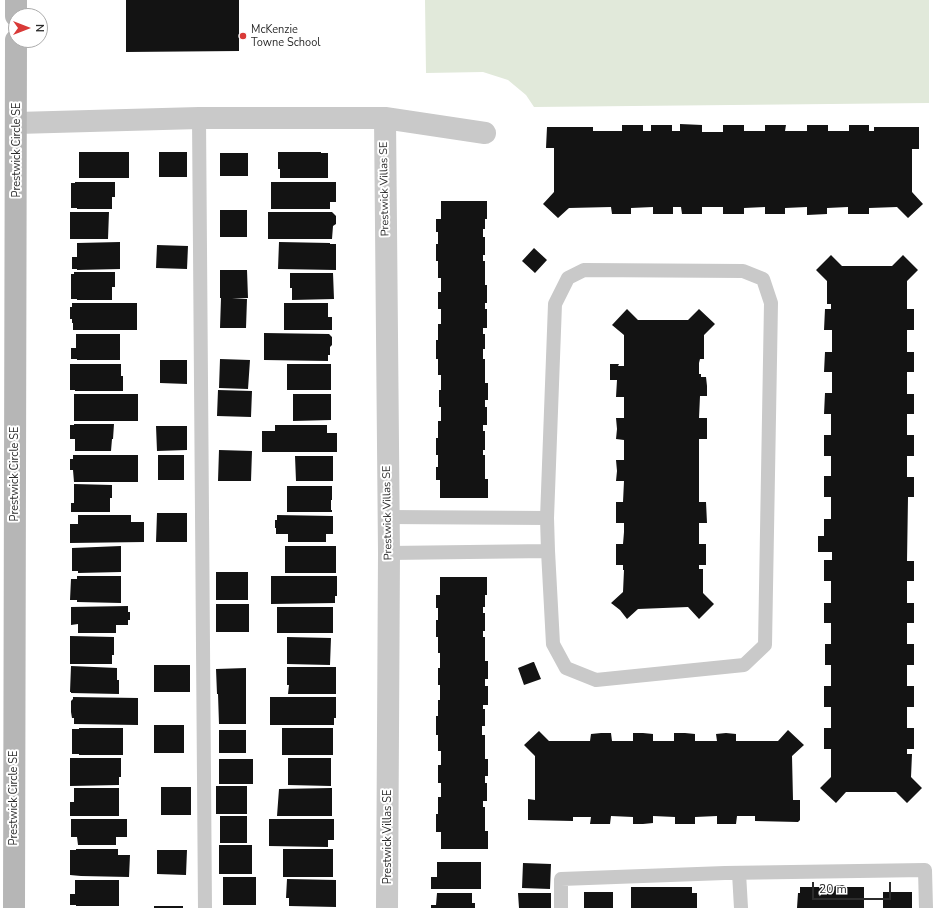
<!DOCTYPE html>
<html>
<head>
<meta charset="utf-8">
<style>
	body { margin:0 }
	#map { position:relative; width:950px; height:908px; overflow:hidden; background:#fff; font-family:"Nunito Sans",sans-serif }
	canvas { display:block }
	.north { position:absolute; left:8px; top:8px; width:40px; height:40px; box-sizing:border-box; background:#fff; border:1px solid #ababab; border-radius:50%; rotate:90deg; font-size:11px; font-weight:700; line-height:16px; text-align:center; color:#2c2c2c }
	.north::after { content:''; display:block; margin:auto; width:14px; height:18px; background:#d93a38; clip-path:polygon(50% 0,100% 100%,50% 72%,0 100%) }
	.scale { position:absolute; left:812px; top:882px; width:79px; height:18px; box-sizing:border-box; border:2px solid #2c2c2c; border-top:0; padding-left:5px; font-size:12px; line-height:14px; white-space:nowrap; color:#2c2c2c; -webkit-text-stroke:3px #fff; paint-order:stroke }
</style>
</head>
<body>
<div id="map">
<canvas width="950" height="908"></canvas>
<div class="north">N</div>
<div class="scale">20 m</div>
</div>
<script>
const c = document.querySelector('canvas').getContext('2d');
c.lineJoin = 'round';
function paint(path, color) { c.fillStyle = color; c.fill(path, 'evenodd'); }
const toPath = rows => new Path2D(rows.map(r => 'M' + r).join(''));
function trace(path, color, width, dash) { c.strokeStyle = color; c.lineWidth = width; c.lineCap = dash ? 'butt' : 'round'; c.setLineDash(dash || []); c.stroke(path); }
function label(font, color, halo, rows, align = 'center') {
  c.font = font + ' "Nunito Sans",sans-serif'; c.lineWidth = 4; c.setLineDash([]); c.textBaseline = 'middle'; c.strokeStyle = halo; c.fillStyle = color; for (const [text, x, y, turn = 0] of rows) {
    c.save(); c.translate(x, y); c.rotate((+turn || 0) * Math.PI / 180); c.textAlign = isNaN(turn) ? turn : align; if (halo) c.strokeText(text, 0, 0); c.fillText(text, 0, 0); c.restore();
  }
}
const green = toPath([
	[425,0,929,0,929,103,534,107,526,95,508,80,483,72,426,73]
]);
const building = toPath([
	[126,0,239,0,239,51,126,52],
	[680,124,702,125,702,132,723,132,723,125,744,125,744,131,765,131,765,125,786,125,785,131,807,131,807,125,828,125,828,131,849,131,849,125,869,125,869,131,874,131,874,127,919,127,919,149,912,149,912,192,923,204,908,218,897,207,869,208,869,214,848,214,848,207,827,208,827,214,807,215,807,207,785,208,785,214,765,214,765,207,744,208,744,214,723,214,723,207,702,207,702,214,682,214,681,207,673,207,673,214,653,214,653,207,631,208,631,214,612,214,611,207,569,208,558,218,543,204,554,192,554,148,546,148,547,127,593,127,593,131,622,131,622,125,643,125,643,131,651,131,651,125,672,125,672,131,680,131],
	[79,152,129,152,129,178,79,178],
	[159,152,187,152,187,177,159,177],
	[278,152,321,152,321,153,328,153,328,178,280,178,280,169,278,169],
	[220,153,248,153,248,176,220,176],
	[75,182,115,182,115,197,112,197,112,209,77,209,77,208,71,208,71,183,75,183],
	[271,182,336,182,336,202,330,202,330,209,271,209],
	[441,201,487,201,487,219,485,219,485,229,483,229,483,237,485,237,485,255,483,255,483,261,485,261,485,285,487,285,487,303,485,303,485,309,487,309,487,328,483,328,483,334,485,334,485,349,483,349,483,359,485,359,485,383,488,383,488,400,485,400,485,407,487,407,487,425,483,425,483,431,485,431,485,450,483,450,483,455,485,455,485,479,488,479,488,498,440,498,440,480,436,480,436,467,438,467,438,455,436,455,436,438,438,438,438,421,441,421,441,407,439,407,439,390,441,390,441,375,438,375,438,359,436,359,436,340,438,340,438,324,441,324,441,309,438,309,438,292,441,292,441,278,438,278,438,261,436,261,436,244,438,244,438,232,436,232,436,219,441,219],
	[220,210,247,210,247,237,220,237],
	[70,212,109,212,108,239,70,239],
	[268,212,332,212,336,216,336,224,333,226,332,239,268,239],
	[120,242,120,269,77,270,77,269,72,269,72,257,77,257,77,243],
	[279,242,330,243,330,244,336,244,336,270,278,269],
	[157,245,188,246,187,269,156,268],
	[534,248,547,260,535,273,522,261],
	[831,255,842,266,892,266,903,255,918,270,907,281,907,309,914,309,914,330,907,330,907,352,914,352,914,372,907,372,907,394,914,394,914,414,907,414,907,435,914,435,914,456,907,456,907,477,914,477,914,497,908,497,907,561,914,561,914,581,907,581,907,603,914,603,914,623,907,623,907,644,914,644,914,665,907,665,907,686,914,686,914,707,907,707,907,728,914,728,914,749,907,749,907,754,912,754,911,777,922,788,907,803,896,792,846,792,836,803,820,788,831,777,831,749,824,749,824,728,831,728,831,707,824,707,824,686,831,686,831,665,825,665,825,644,831,644,831,623,824,623,824,603,831,603,831,581,824,581,824,560,832,560,832,552,818,552,818,536,824,536,824,519,831,519,831,497,824,497,824,476,831,476,831,456,824,456,824,435,831,435,831,414,824,414,825,393,832,393,832,372,824,372,825,352,832,352,832,330,824,330,825,309,831,309,831,304,827,304,827,281,816,270],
	[220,270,247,270,248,298,232,298,247,299,246,328,220,328,221,298,220,298],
	[74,272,115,272,115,287,112,287,112,300,77,300,77,299,71,299,71,274,74,274],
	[290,273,333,273,334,299,292,300,292,288,290,288],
	[72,303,137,303,137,330,73,330,73,323,72,323,72,319,70,319,70,307,72,307],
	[284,303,328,303,328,317,332,317,332,330,284,330],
	[627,309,638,320,688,320,699,309,715,324,704,335,704,359,700,359,699,363,699,374,701,374,701,377,706,377,707,386,707,396,700,396,699,418,707,418,707,439,699,439,699,502,706,502,707,523,699,523,699,544,706,544,706,565,699,565,699,569,703,569,703,593,714,604,699,619,688,607,638,609,627,619,620,610,611,603,623,592,624,570,623,570,623,565,616,565,616,544,623,544,624,532,624,523,616,523,616,502,623,502,624,481,616,481,617,471,616,460,624,460,624,440,616,439,617,429,616,418,624,418,624,397,616,397,617,380,610,380,610,364,619,364,618,366,624,366,624,335,612,325],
	[264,333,329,334,332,337,332,345,330,347,330,355,328,355,328,361,264,360],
	[76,334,120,334,120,360,77,360,77,359,71,359,71,348,76,348],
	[220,359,250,360,248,389,219,388],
	[160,360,187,360,187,384,160,383],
	[70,364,121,364,121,376,123,376,123,391,75,391,75,390,70,390],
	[287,364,331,364,331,390,287,390],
	[218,390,252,391,251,417,217,416],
	[74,394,138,394,138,421,74,421],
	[293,394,331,394,331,420,293,421],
	[74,424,114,424,113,439,112,439,111,451,75,451,75,439,70,439,70,425,74,425],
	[275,425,327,425,327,433,337,433,337,452,262,452,262,431,275,431],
	[156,426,187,426,187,450,157,451],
	[219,450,252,451,251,481,218,481],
	[73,455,138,455,138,482,74,482,73,470,70,470,70,459,73,459],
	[158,455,184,455,184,480,158,480],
	[295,456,333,456,333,481,296,481],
	[74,484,112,485,112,498,110,498,110,512,71,512,71,503,74,503],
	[287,486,332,486,332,500,331,500,331,510,332,510,332,512,287,512],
	[157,513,187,513,187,542,156,542],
	[78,515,131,515,131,522,144,522,144,542,70,543,70,524,78,524],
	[277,515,333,516,333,534,326,534,326,542,288,542,288,534,276,534,276,528,275,528,275,520,277,520],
	[121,546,121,572,78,573,78,571,72,571,72,548],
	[285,546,336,546,336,573,285,573],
	[216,572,248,572,248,600,216,600],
	[77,576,121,576,121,603,77,602,77,600,70,600,71,579,77,579],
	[271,576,337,576,337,596,335,596,335,603,271,604],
	[440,577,487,577,487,595,485,595,485,607,483,607,483,613,485,613,485,631,483,631,483,637,485,637,485,661,488,661,488,679,485,679,485,686,488,686,488,705,483,705,483,709,485,709,485,726,482,726,482,735,485,735,485,759,488,759,488,776,485,776,485,783,487,783,487,801,483,801,483,807,485,807,485,831,488,831,488,849,441,849,441,832,436,832,436,814,438,814,438,797,441,797,441,783,438,783,438,765,441,765,441,751,438,751,438,735,436,735,436,716,438,716,438,700,440,700,440,685,438,685,438,668,440,668,440,653,438,653,438,637,436,637,436,620,438,620,438,608,436,608,436,595,440,595],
	[216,604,249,604,249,632,216,632],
	[128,606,128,612,130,612,130,620,128,620,128,625,116,625,116,633,78,633,78,624,71,625,71,607],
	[277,607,333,607,333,633,277,633],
	[70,636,114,637,114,655,112,655,112,664,70,664],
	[287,637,331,638,330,665,287,664],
	[533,662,534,662,541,679,524,685,518,668],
	[154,665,190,665,190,692,154,692],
	[71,666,117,668,117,680,119,680,119,694,71,693,71,692,70,692],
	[287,667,336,667,336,694,288,694,289,685,287,685],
	[246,668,246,724,219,724,218,694,217,694,216,669],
	[73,697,138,698,138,725,74,724,74,718,72,718,71,712,71,701,73,699],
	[270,697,336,697,336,718,334,718,334,725,270,725],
	[154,725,184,725,184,753,154,753],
	[79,728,123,728,123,755,79,755,79,754,72,754,72,729,79,729],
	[282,728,333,728,333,755,282,755],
	[219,730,246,730,246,753,219,753],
	[788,730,804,745,792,756,793,800,800,800,800,820,798,822,755,821,755,816,737,816,736,824,717,824,717,816,695,817,695,824,675,824,675,817,653,816,653,823,643,824,633,824,633,817,611,816,610,824,590,824,591,817,573,817,573,821,528,820,528,799,535,800,535,756,524,745,539,731,549,741,590,741,591,734,601,733,611,733,612,741,633,741,633,733,643,733,653,734,653,741,674,741,674,733,685,733,695,734,695,741,717,741,716,734,726,733,736,734,736,741,778,741],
	[70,758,121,758,121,777,119,777,119,785,70,786],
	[288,758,331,758,331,786,288,785],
	[219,759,253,759,253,784,219,784],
	[216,786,247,786,247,814,216,814],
	[161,787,191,787,191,815,161,815],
	[74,788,119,788,119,816,70,816,70,802,74,802],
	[332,788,332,816,277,816,279,789],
	[220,816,247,816,247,843,220,843],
	[71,819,127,819,127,837,116,837,116,845,78,845,77,837,71,837],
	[269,819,334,819,334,840,328,840,328,847,269,846],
	[219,845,252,845,252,874,219,874],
	[76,849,118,849,118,855,130,855,129,877,81,876,70,875,70,850,76,850],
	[283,849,333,849,333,877,283,877],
	[157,850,187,850,186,875,157,874],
	[437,862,481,862,481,889,431,889,431,877,437,877],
	[523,863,551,864,550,889,522,888],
	[223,877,256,877,256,905,223,905],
	[287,879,336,880,336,907,289,906,289,898,286,898],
	[75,880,119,880,119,906,76,906,76,905,70,905,70,894,75,894],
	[837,885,844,885,845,887,864,887,864,908,797,908,798,893,800,893,800,887,834,887],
	[631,887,692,887,692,893,697,893,697,908,631,908],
	[584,892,613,892,613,908,584,908],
	[883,892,912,892,912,908,883,908],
	[437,893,472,893,472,903,475,903,475,908,431,908,431,905,436,905],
	[518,893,551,893,551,908,519,908],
	[154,906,183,906,183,908,154,908]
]);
const lane = toPath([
	[199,118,205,908],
	[584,270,743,271,763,279,771,303,765,645,744,665,596,680,566,668,553,644,548,551,547,518,555,304,568,278,584,270],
	[388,517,547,518],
	[389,553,548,551],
	[739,873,741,908],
	[561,908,561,879,725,873,925,870,926,908]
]);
const street = toPath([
	[385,118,389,553,387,908],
	[17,123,199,118,385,118,485,133]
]);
const secondary = toPath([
	[16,0,16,16],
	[14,908,16,40]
]);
const markers = [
	[243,36,4,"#d93a38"]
];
const poiNames = [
	["McKenzie",251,30],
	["Towne School",251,43]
];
const streetNames = [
	["Prestwick Circle SE",17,150,-90],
	["Prestwick Villas SE",385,189,-91],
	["Prestwick Circle SE",15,474,-90],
	["Prestwick Villas SE",388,513,-91],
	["Prestwick Circle SE",14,798,-90],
	["Prestwick Villas SE",388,837,-90]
];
paint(green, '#e1e9da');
paint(building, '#131313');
trace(lane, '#c9c9c9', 14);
trace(street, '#c9c9c9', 22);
trace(secondary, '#b6b6b6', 22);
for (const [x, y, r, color] of markers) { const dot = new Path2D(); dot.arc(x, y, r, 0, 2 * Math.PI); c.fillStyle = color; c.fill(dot); trace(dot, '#fff', 1.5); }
label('11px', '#2c2c2c', '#fff', poiNames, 'left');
label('11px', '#2c2c2c', '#fff', streetNames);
</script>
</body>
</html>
